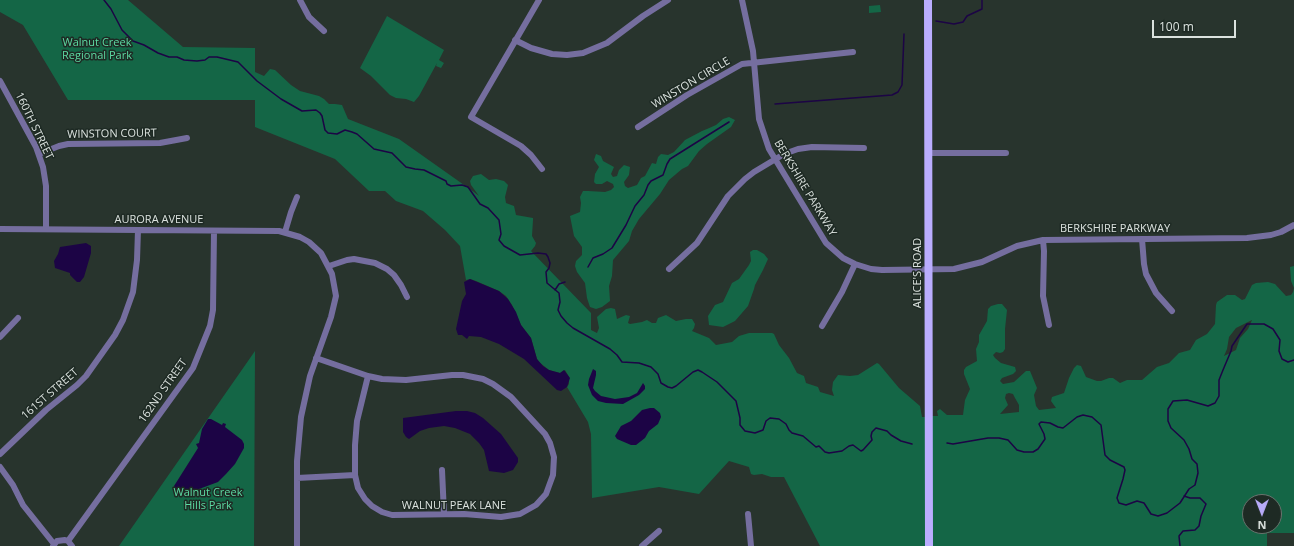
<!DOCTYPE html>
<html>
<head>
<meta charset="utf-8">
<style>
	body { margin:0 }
	#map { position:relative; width:1294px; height:546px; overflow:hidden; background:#28342d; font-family:"Open Sans",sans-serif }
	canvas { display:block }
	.north { position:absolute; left:1242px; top:494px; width:40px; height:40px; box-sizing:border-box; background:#1e2a24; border:1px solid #6a746e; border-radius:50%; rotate:180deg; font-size:11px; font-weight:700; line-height:16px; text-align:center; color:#dbe2de }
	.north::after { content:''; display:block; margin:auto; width:14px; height:18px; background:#b7abf8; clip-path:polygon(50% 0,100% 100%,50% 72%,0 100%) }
	.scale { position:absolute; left:1152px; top:20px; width:84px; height:18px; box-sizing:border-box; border:2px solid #dbe2de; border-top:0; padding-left:5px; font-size:12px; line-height:14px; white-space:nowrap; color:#dbe2de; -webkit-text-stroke:3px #1e2a24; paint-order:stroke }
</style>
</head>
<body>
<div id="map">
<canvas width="1294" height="546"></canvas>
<div class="north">N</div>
<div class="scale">100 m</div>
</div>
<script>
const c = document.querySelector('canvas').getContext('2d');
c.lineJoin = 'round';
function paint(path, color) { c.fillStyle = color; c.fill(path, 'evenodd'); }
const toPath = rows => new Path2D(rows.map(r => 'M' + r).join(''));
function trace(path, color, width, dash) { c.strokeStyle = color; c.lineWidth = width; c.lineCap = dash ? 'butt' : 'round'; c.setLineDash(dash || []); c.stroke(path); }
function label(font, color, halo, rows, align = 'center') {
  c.font = font + ' "Open Sans",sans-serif'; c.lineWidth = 3; c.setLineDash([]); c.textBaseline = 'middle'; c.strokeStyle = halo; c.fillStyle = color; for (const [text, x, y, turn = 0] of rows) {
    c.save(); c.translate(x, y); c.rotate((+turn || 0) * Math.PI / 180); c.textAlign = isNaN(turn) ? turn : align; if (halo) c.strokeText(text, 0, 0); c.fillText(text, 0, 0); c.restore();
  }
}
const green = toPath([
	[0,0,128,0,183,47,255,48,255,72,264,76,270,69,275,70,291,85,300,91,319,96,324,99,329,104,335,104,342,105,348,119,399,139,474,192,479,196,471,185,470,181,473,176,481,174,489,180,496,179,504,181,508,185,505,197,506,203,514,206,516,215,533,218,533,220,532,236,536,243,535,246,531,251,591,313,591,330,597,333,599,328,597,317,606,309,611,308,615,309,617,319,626,315,630,316,628,323,630,324,642,322,647,320,652,323,656,323,658,318,666,315,676,321,686,319,692,319,695,324,694,328,692,331,709,338,716,345,732,342,739,336,749,333,772,333,774,334,779,345,789,358,797,373,804,376,806,383,818,387,820,392,834,396,832,390,833,382,838,375,850,376,858,375,877,363,879,364,899,388,920,406,922,417,927,417,927,546,820,546,784,477,771,477,762,474,754,475,751,474,749,467,729,461,699,494,659,487,592,498,591,434,588,422,567,387,569,384,569,377,565,370,560,373,549,370,539,362,537,359,531,338,521,325,512,305,506,296,499,291,476,281,470,279,466,280,460,246,445,230,423,211,396,201,385,191,369,191,335,159,255,127,255,100,68,100,23,25,0,12],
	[880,5,881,12,869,13,869,6],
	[387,16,444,50,439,60,444,63,441,68,436,66,437,63,419,96,414,102,406,99,396,98,390,95,371,76,360,68],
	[729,117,735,120,731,127,707,144,699,151,688,166,682,169,669,180,660,194,639,219,632,231,629,241,613,260,612,276,609,286,610,301,602,307,596,309,590,307,587,298,585,283,577,272,575,266,576,261,582,255,582,247,574,236,570,216,580,212,581,203,580,197,583,191,588,191,605,192,611,190,614,187,613,184,607,181,602,184,596,184,594,182,595,174,599,167,594,160,596,154,601,156,603,161,614,167,611,174,613,177,617,176,619,170,624,165,630,167,629,175,624,182,625,186,628,188,637,185,641,178,645,176,652,163,656,164,658,157,661,154,668,155,674,152,685,140,702,131,707,129,716,125,723,119],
	[753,250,757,250,764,254,768,259,763,270,755,285,754,289,748,306,735,321,723,327,709,325,708,316,715,305,723,302,732,283,739,279,749,265,751,261,750,252],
	[1294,266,1294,533,1267,533,1267,546,932,546,932,416,938,416,937,411,940,409,947,415,963,415,965,400,970,389,964,374,964,370,966,367,977,361,976,349,979,342,979,335,987,321,988,309,991,306,998,304,1002,304,1007,310,1005,329,1005,349,1003,352,1000,353,996,352,993,355,995,358,1001,363,1015,367,1016,371,1013,374,1002,378,1000,381,1003,384,1014,382,1026,371,1030,371,1037,388,1034,395,1036,406,1039,410,1056,408,1051,401,1052,397,1064,393,1069,378,1074,368,1077,365,1081,366,1086,377,1097,381,1101,381,1109,378,1113,378,1120,383,1127,380,1142,380,1157,367,1169,363,1179,353,1190,350,1196,340,1207,334,1215,324,1216,305,1217,302,1227,295,1235,295,1242,300,1245,299,1252,285,1256,283,1268,282,1275,284,1286,296,1291,295,1293,292,1294,288,1291,281,1290,267],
	[1252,320,1248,329,1240,338,1236,350,1224,356,1227,349,1229,337,1236,328],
	[1009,393,1013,394,1015,398,1019,405,1019,412,1000,414,1008,405,1005,398,1006,394],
	[1250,502,1274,502,1274,526,1250,526],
	[255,351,254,546,119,546]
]);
const water = toPath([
	[86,243,91,246,91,253,84,277,80,282,77,282,70,275,70,273,55,268,54,261,58,254,60,247],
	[470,279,499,291,508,299,516,312,521,325,531,338,537,359,543,366,549,370,560,373,564,370,570,378,567,387,561,391,557,390,524,359,499,344,481,337,469,336,467,339,462,335,458,335,456,329,462,301,466,294,464,282],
	[593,369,596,371,596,375,593,388,595,391,601,396,615,399,629,397,637,393,643,383,645,386,645,389,639,395,623,404,606,403,598,401,592,395,588,385,589,379],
	[650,408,654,408,660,413,661,417,658,424,649,431,645,438,636,445,631,445,617,439,615,436,621,426,631,421,642,410],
	[456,411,467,411,475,413,483,418,501,434,518,458,518,462,513,470,504,473,489,471,484,450,479,443,470,434,455,428,444,426,429,428,420,431,409,439,406,437,403,432,403,418],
	[208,419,211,419,222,425,223,423,226,424,225,427,242,440,244,444,244,448,235,464,226,474,218,482,199,489,189,496,181,496,176,492,174,486,198,448,196,444,199,443,202,429]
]);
const stream = toPath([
	[104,0,111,9,122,30,133,41,144,45,158,53,169,57,177,57,184,60,197,61,205,60,209,57,217,57,238,62,257,81,281,99,302,111,316,110,320,113,322,116,325,130,328,133,337,134,345,130,352,132,357,134,374,149,392,153,406,167,415,169,424,170,446,181,447,184,451,186,462,185,468,187,480,204,488,208,499,220,501,234,499,240,504,246,520,255,538,253,546,254,548,257,550,263,549,268,546,272,547,283,559,293,560,302,558,310,561,316,567,323,573,328,610,349,617,355,622,362,639,363,651,367,658,374,661,383,668,387,672,388,676,386,693,372,698,370,702,372,717,382,736,401,740,418,740,425,745,431,755,433,763,430,766,421,770,418,779,419,786,424,789,430,792,433,803,436,816,447,819,446,825,452,829,453,842,451,849,446,853,445,861,451,863,450,872,440,871,436,872,432,876,428,887,431,891,435,901,441,912,444],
	[936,21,954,24,963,22,967,16,982,9,982,0],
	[775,104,892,95,898,92,902,85,904,34],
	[588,267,593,258,603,254,612,248,626,225,635,206,644,195,648,185,651,181,663,175,667,164,670,159,729,122],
	[555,290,559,284,565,282],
	[947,443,953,444,988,438,999,438,1008,440,1017,450,1024,452,1033,452,1038,449,1045,439,1044,434,1039,424,1041,422,1050,423,1058,427,1063,428,1077,417,1083,415,1092,417,1101,425,1105,455,1110,460,1124,467,1125,470,1123,479,1117,498,1119,503,1126,505,1137,501,1144,503,1151,514,1158,516,1167,513,1180,503,1189,489,1195,485,1198,473,1197,464,1192,459,1189,449,1184,440,1171,428,1168,421,1168,409,1173,401,1187,400,1208,406,1215,403,1219,396,1219,380,1223,370,1231,351,1232,346,1247,324,1264,324,1273,329,1280,340,1279,351,1282,359,1288,362,1294,360],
	[1180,546,1179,536,1183,531,1195,530,1199,526,1201,516,1206,504,1200,498,1190,498,1184,496]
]);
const minor = toPath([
	[300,0,309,17,324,31],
	[539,0,471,117,521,146,531,155,542,169],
	[742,0,753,51,759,119,769,149,826,243,843,258,855,264,871,269,882,270,954,269,982,262,1017,246,1043,240,1247,238,1271,235,1281,232,1294,225],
	[515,40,531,48,552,54,567,55,583,53,607,43,643,16,668,0],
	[0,81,36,147,43,167,46,186,46,229],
	[638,127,687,95,742,64,853,52],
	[929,153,1006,153],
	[39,154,59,146,68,144,160,143,187,138],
	[0,229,279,231,300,237,309,242,321,253,332,274,336,296,331,317,310,376,301,417,297,461,297,546],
	[285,232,291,212,297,197],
	[1142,239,1144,264,1146,274,1156,293,1172,311],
	[1043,240,1044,251,1043,296,1049,325],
	[329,266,347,260,354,259,375,263,387,269,394,275,401,285,407,297],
	[669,269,697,243,728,196,745,179,754,172,784,154,798,149,812,147,864,148],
	[822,326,842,292,855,264],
	[0,337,18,318],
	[0,454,46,410,77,385,86,376,115,335,123,320,133,292,137,260,138,230],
	[0,467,13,485,23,505,54,544],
	[442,470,444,514],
	[355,475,355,445,357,421,368,376],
	[297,478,355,475,358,488,365,499,372,506,382,512,392,515,464,514,501,517,520,514,536,505,546,494,553,475,554,457,550,443,545,434,511,397,493,384,483,379,463,375,452,375,406,380,382,379,368,376,316,358],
	[748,514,751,546],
	[68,541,193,368,210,326,213,310,214,231],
	[53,546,57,541,65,540,68,541,72,546],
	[642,546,659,531]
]);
const major = toPath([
	[928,0,929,546]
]);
const parkNames = [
	["Walnut Creek",97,43],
	["Regional Park",97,56],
	["Walnut Creek",208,493],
	["Hills Park",208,506]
];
const streetNames = [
	["WINSTON CIRCLE",691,83,-31],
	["160TH STREET",34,126,64],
	["WINSTON COURT",112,134,-1],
	["BERKSHIRE PARKWAY",805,188,59],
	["AURORA AVENUE",159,220],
	["BERKSHIRE PARKWAY",1115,229],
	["ALICE'S ROAD",918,273,-90],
	["162ND STREET",163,391,-55],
	["161ST STREET",50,394,-41],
	["WALNUT PEAK LANE",454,506]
];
paint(green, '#146646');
paint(water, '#1c0445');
trace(stream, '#1c0445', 1.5);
trace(minor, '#756e9f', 6);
trace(major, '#baadfe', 8);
label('11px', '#5ddba3', '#1e2a24', parkNames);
label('11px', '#dbe2de', '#1e2a24', streetNames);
</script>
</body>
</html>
